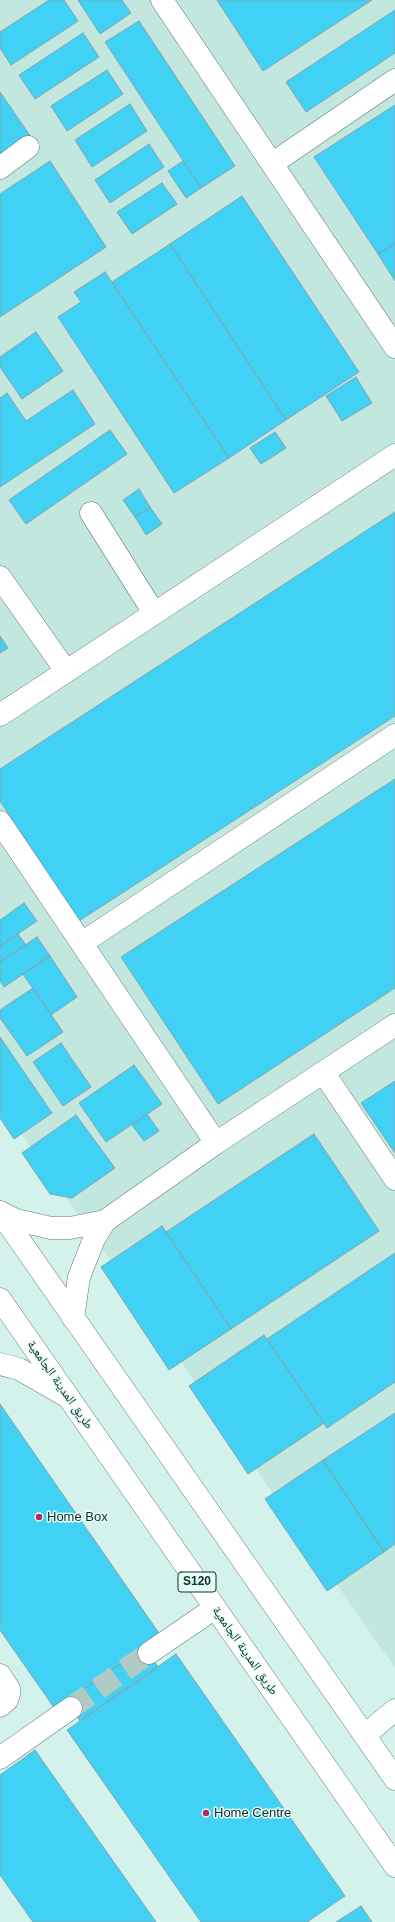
<!DOCTYPE html>
<html>
<head>
<meta charset="utf-8">
<style>
	body { margin:0 }
	canvas { display:block; background:#d4f2ec }
</style>
</head>
<body>
<canvas width="395" height="1922"></canvas>
<script>
const c = document.querySelector('canvas').getContext('2d');
c.lineJoin = 'round';
function paint(path, color) { c.fillStyle = color; c.fill(path, 'evenodd'); }
const toPath = rows => new Path2D(rows.map(r => 'M' + r).join(''));
function trace(path, color, width, dash) { c.strokeStyle = color; c.lineWidth = width; c.lineCap = dash ? 'butt' : 'round'; c.setLineDash(dash || []); c.stroke(path); }
function label(font, color, halo, rows, align = 'center') {
  c.font = font + ' Helvetica,"Noto Naskh Arabic",sans-serif'; c.lineWidth = 3; c.setLineDash([]); c.textBaseline = 'middle'; c.strokeStyle = halo; c.fillStyle = color; for (const [text, x, y, turn = 0] of rows) {
    c.save(); c.translate(x, y); c.rotate((+turn || 0) * Math.PI / 180); c.textAlign = isNaN(turn) ? turn : align; if (halo) c.strokeText(text, 0, 0); c.fillText(text, 0, 0); c.restore();
  }
}
const built = toPath([
	[0,0,395,0,395,1668,0,1103]
]);
const building = toPath([
	[49,0,64,0,78,21,11,65,0,48,0,32,49,0],
	[78,0,122,0,131,13,100,34,78,0],
	[217,0,372,0,263,71,217,0],
	[395,10,395,53,306,112,286,82,395,10],
	[139,21,235,166,201,188,105,42,139,21],
	[83,33,99,57,35,99,19,75,83,33],
	[107,70,123,94,67,131,51,106,107,70],
	[0,92,31,137,0,158,0,92],
	[130,104,147,131,92,167,75,140,130,104],
	[395,105,395,243,378,254,314,157,395,105],
	[149,144,164,167,110,203,95,180,149,144],
	[50,161,106,247,0,317,0,194,50,161],
	[183,161,201,188,186,198,168,171,183,161],
	[162,183,177,204,132,234,117,212,162,183],
	[242,196,359,372,286,420,170,244,242,196],
	[395,243,395,281,378,254,395,243],
	[170,244,286,420,229,458,112,282,170,244],
	[105,272,229,458,174,493,58,317,81,302,74,292,105,272],
	[36,332,63,371,22,399,0,367,0,357,36,332],
	[356,377,372,403,342,421,326,396,356,377],
	[73,390,95,424,0,487,0,398,7,393,26,421,73,390],
	[110,430,127,454,26,524,9,500,110,430],
	[275,432,286,448,261,464,250,448,275,432],
	[139,489,150,507,135,517,123,500,139,489],
	[150,507,162,524,146,535,135,517,150,507],
	[395,512,395,716,79,921,0,801,0,769,395,512],
	[0,636,8,648,0,653,0,636],
	[395,779,395,988,218,1104,121,957,395,779],
	[24,903,37,921,0,946,0,920,24,903],
	[18,934,26,945,0,962,0,946,18,934],
	[37,937,50,956,4,987,0,981,0,962,37,937],
	[50,956,77,997,51,1015,23,974,50,956],
	[33,988,63,1032,27,1056,0,1018,0,1010,33,988],
	[0,1037,52,1113,14,1139,0,1118,0,1037],
	[61,1043,91,1087,63,1106,33,1062,61,1043],
	[134,1065,162,1104,106,1142,79,1103,134,1065],
	[395,1081,395,1153,361,1103,395,1081],
	[147,1114,159,1131,144,1141,132,1125,147,1114],
	[76,1115,115,1168,72,1198,50,1194,22,1153,76,1115],
	[314,1134,379,1231,231,1329,166,1232,314,1134],
	[162,1226,231,1329,169,1370,101,1267,162,1226],
	[395,1253,395,1382,327,1428,267,1339,395,1253],
	[264,1335,324,1423,248,1474,189,1386,264,1335],
	[0,1404,161,1636,55,1709,0,1630,0,1404],
	[395,1413,395,1544,384,1552,323,1460,395,1413],
	[323,1460,384,1552,327,1591,265,1499,323,1460],
	[145,1647,158,1667,80,1721,67,1701,145,1647],
	[176,1654,345,1896,307,1922,201,1922,67,1730,176,1654],
	[35,1750,156,1922,33,1922,0,1875,0,1775,35,1750],
	[361,1906,372,1922,336,1922,361,1906]
]);
const minorTunnel = toPath([
	[71,1708,149,1653]
]);
const minor = toPath([
	[162,0,395,347],
	[273,163,395,80],
	[0,168,28,147],
	[91,513,154,613],
	[0,577,66,671],
	[0,715,395,455],
	[0,822,216,1143],
	[82,943,395,735],
	[323,1072,395,1179],
	[0,1212,16,1220,51,1228,70,1228,105,1221,216,1143,395,1025],
	[73,1318,79,1277,94,1239,105,1221],
	[0,1364,19,1369,68,1397],
	[149,1653,215,1608],
	[0,1675,9,1689,9,1694,7,1700,0,1706],
	[365,1735,395,1710],
	[0,1758,71,1708]
]);
const major = toPath([
	[0,1212,395,1779],
	[0,1299,395,1866]
]);
const markers = [
	[39,1517,4,"#b22968"],
	[206,1813,4,"#b22968"]
];
const shields = [
	[197,1582,38]
];
const shieldNames = [
	["S120",197,1582]
];
const streetNames = [
	["طريق المدينة الجامعية",60,1385,55],
	["طريق المدينة الجامعية",245,1651,55]
];
const poiNames = [
	["Home Box",47,1517],
	["Home Centre",214,1813]
];
paint(built, '#c1e7df');
paint(building, '#41d1f4');
trace(building, '#89a3ab', 1);
trace(minorTunnel, '#b0cac5', 22, [22, 11]);
trace(minor, '#617c77', 23);
trace(major, '#617c77', 23);
trace(minor, '#fff', 22);
trace(major, '#fff', 22);
for (const [x, y, r, color] of markers) { const dot = new Path2D(); dot.arc(x, y, r, 0, 2 * Math.PI); c.fillStyle = color; c.fill(dot); trace(dot, '#e1fff9', 1.5); }
for (const [x, y, w] of shields) { const box = new Path2D(); box.roundRect(x - w / 2, y - 10, w, 20, 3); c.fillStyle = '#e1fff9'; c.fill(box); trace(box, '#202b29', 1); }
label('bold 12px', '#202b29', null, shieldNames);
label('13px', '#202b29', '#e1fff9', streetNames);
label('13px', '#202b29', '#e1fff9', poiNames, 'left');
</script>
</body>
</html>
